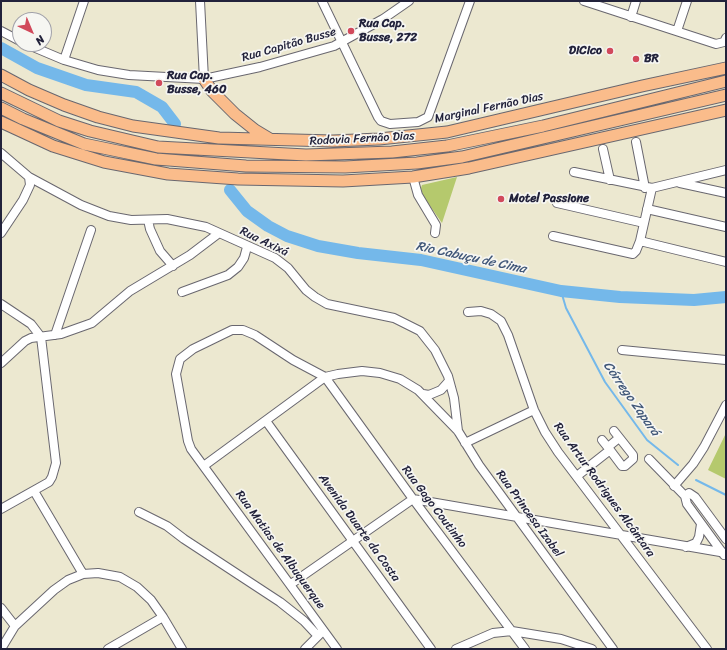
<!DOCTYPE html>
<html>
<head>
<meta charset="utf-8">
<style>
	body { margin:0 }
	#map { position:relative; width:727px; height:650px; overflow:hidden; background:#ece8d0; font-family:Sriracha,sans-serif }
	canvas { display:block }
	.frame { position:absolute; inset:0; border:2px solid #22223b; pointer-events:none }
	.north { position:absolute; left:12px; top:12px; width:40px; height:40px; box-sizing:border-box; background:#f6f6f2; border:1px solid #a1a1a9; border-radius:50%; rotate:136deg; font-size:11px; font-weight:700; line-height:16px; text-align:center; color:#22223b }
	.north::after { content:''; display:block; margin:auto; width:14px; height:18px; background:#d1495b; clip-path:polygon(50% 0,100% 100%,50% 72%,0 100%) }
</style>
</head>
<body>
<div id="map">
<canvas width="727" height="650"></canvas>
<div class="frame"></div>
<div class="north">N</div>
</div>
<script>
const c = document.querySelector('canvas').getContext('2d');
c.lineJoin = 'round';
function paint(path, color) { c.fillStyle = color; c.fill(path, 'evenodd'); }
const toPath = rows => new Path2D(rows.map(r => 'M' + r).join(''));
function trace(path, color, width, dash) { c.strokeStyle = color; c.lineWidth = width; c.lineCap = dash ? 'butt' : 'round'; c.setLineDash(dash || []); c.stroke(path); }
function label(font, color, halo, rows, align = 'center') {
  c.font = font + ' Sriracha,sans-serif'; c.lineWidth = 3.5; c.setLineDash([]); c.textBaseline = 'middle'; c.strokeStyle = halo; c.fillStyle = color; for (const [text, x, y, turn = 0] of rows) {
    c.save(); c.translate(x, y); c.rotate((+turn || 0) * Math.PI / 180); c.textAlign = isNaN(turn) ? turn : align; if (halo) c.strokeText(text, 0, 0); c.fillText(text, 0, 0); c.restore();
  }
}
const green = toPath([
	[457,177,442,223,423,196,421,188,422,185],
	[726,433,726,479,708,470]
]);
const stream = toPath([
	[561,291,566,308,605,382,647,440,678,465],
	[696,480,726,495]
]);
const river = toPath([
	[1,48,37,68,86,85,136,92,162,107,175,124],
	[230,190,247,211,268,226,287,236,318,246,358,253,421,260,561,291,620,297,694,300,726,297]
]);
const minor = toPath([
	[200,1,204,79],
	[322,1,378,117,381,121,390,124,418,122,428,117,470,1],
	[584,1,716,44,724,42,726,38],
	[631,17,636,1],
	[1,31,20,41],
	[677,31,687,1],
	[26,44,64,60,98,70,129,75,204,79,260,67,334,46,383,19,409,1],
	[64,60,84,1],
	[636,142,645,188],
	[603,149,610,180],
	[1,153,29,177,30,185,23,200,1,233],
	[574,172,652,188],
	[29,177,81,205,109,216,131,220,167,219,206,227,275,258,288,268,306,290,315,297,327,304,394,318,420,331,435,350,448,376,454,398,458,431],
	[413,177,418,195,436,225,435,233],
	[680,183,726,193],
	[557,203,644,223],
	[647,209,726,227],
	[148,220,150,229,160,251,173,266],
	[553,236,633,254,636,251,640,241,652,188,726,170],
	[640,241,726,262],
	[182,292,228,275,238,267,244,258,247,247],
	[1,304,31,324,41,337,56,463,52,477,49,482,1,509],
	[468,312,481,311,491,314,501,321,508,335,534,410,545,432,558,452,707,649],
	[55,335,91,230],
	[622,350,726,360],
	[1,363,25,341,31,338,61,334,92,323,130,291,190,255,219,233],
	[423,394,429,395,441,390,449,381],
	[266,421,431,649],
	[602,440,610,450],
	[465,443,534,410],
	[608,447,619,438],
	[649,459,685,496,687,504,724,555],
	[205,465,325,377,338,374,362,371,380,373,400,379,418,390,458,431,479,465,613,649],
	[577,476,610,450,622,466,625,466,633,459,633,455,614,431],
	[674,486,693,464,704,447,726,405],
	[34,491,83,574],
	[685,496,689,493,695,497,726,539],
	[139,512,167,526,184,539,280,602,304,621,318,636],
	[686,547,696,543,699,537,701,524],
	[291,584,413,499,726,553],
	[1,608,15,626],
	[1,649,15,626,54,590,68,580,83,574,98,573,120,577,137,587,151,600,163,617,182,649],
	[108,649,163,617],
	[305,649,321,633],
	[337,649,191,449,188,441,176,374,180,359,193,349,232,330,243,330,255,335,293,360,325,377,413,499,525,649],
	[456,649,493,633,512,631,561,639,592,649]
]);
const highway = toPath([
	[1,75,29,90,64,105,98,117,133,126,219,138,333,141,379,139,447,132,642,86,726,68],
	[204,79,212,91,235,114,255,130,270,139],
	[1,93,59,121,90,131,158,147,306,155,392,152,447,146,543,126,726,81],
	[1,108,23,119,84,144,156,159,246,166,345,167,417,163,462,157,726,95],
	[1,122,53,146,104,162,168,174,238,179,343,181,413,177,469,168,726,110]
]);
const markers = [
	[351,31,4,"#d1495b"],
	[610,51,4,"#d1495b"],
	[636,59,4,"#d1495b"],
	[159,83,4,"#d1495b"],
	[501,199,4,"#d1495b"]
];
const poiNames = [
	["Rua Cap.",359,24],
	["Busse, 272",359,38],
	["DiCico",602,51,"right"],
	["BR",644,59],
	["Rua Cap.",167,76],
	["Busse, 460",167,90],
	["Motel Passione",509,199]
];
const streetNames = [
	["Rua Capitão Busse",289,45,-16],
	["Marginal Fernão Dias",489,108,-12],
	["Rodovia Fernão Dias",362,139,-3],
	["Rua Axixá",264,242,26],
	["Rua Artur Rodrigues Alcântara",604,490,54],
	["Rua Gago Coutinho",434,507,53],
	["Rua Princesa Izabel",529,514,54],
	["Avenida Duarte da Costa",359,528,54],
	["Rua Matias de Albuquerque",280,550,54]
];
const waterNames = [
	["Rio Cabuçu de Cima",471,258,12],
	["Córrego Zapará",631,399,55]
];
paint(green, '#b5c96d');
trace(stream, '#74b8ea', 2);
trace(river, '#74b8ea', 12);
trace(minor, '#69676f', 10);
trace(highway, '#69676f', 13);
trace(minor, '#fff', 8);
trace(highway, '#fabc8b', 11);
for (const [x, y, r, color] of markers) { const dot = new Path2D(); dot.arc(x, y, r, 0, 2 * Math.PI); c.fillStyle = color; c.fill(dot); trace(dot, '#f6f6f2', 1.5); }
label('bold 12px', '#22223b', '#f6f6f2', poiNames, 'left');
label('12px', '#22223b', '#f6f6f2', streetNames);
label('italic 13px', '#3f5678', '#f6f6f2', waterNames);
</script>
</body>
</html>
